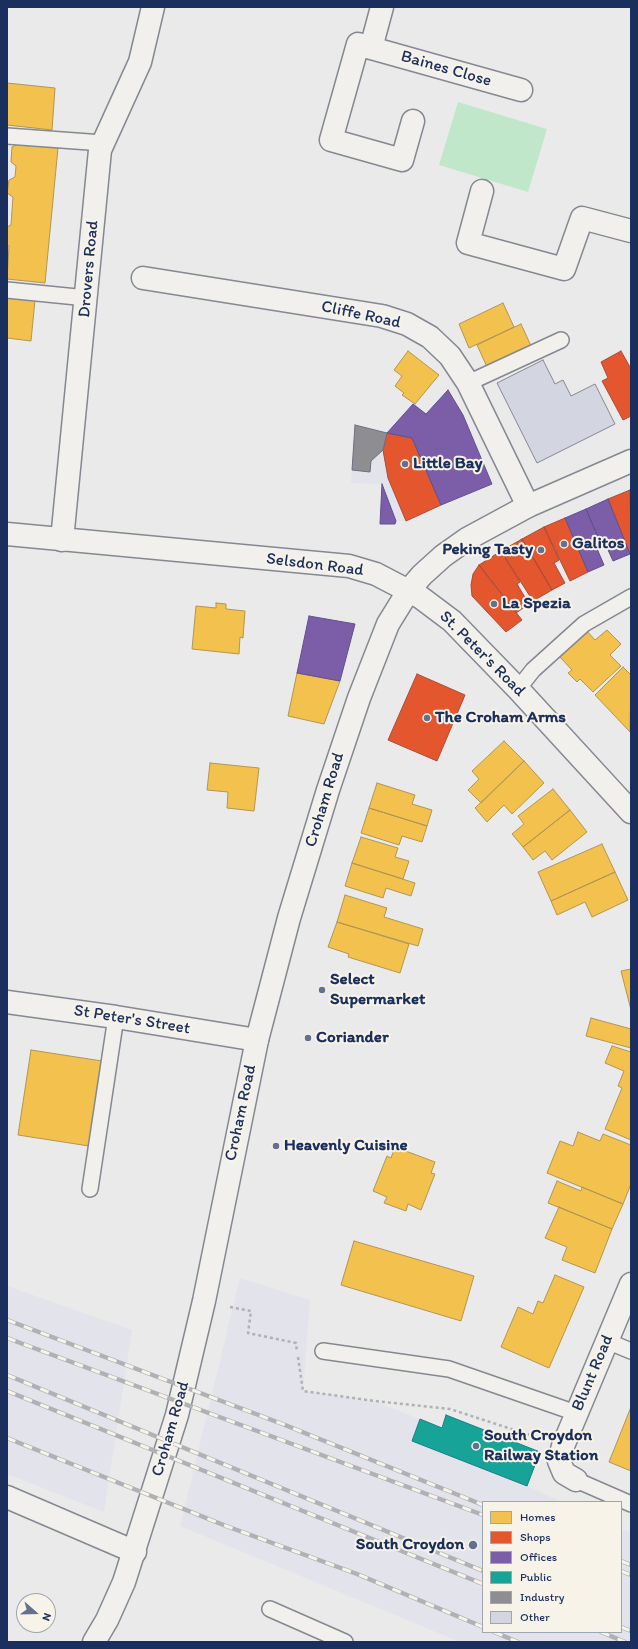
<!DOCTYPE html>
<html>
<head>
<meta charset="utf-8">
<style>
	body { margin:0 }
	#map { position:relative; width:638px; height:1649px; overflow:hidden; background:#eaeaea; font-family:Itim,sans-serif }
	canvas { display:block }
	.frame { position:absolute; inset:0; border:8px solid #1b2f5e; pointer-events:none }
	.legend { position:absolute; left:482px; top:1501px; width:140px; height:132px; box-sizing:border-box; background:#f7f3e8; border:1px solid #9fa5b1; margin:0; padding:5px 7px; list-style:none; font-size:12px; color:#1b2f5e }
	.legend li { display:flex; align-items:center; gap:8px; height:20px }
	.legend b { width:20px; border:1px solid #9fa5b1 }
	.north { position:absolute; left:16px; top:1593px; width:40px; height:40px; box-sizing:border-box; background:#f7f3e8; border:1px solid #9fa5b1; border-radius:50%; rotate:110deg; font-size:11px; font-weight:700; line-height:16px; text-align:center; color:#1b2f5e }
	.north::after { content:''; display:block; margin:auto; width:14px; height:18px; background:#63708f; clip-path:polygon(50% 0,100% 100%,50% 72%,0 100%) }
</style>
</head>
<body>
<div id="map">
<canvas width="638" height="1649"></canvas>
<div class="frame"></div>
<ul class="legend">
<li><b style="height:11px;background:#f2c14e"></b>Homes</li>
<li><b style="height:11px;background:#e4572e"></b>Shops</li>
<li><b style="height:11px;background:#7b5ea7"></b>Offices</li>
<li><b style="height:11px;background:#17a398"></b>Public</li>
<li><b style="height:11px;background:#8d8d92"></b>Industry</li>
<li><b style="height:11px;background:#d3d5e0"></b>Other</li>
</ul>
<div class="north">N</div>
</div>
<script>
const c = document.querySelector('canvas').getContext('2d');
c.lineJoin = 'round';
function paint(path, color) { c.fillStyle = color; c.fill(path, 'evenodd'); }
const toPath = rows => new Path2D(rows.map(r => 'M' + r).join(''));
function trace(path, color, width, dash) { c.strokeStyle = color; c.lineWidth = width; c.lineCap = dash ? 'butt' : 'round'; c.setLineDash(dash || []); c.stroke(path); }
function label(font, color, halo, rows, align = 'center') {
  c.font = font + ' Itim,sans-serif'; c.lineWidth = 4; c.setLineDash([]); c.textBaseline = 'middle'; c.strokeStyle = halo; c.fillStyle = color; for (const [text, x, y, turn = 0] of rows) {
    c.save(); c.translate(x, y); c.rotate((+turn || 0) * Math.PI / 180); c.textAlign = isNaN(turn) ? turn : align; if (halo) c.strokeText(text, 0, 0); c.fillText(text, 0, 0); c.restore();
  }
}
const built = toPath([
	[355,425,387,433,383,450,388,478,406,521,396,521,382,484,351,483],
	[240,1278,310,1300,303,1391,375,1401,441,1428,446,1415,540,1452,527,1486,562,1502,483,1502,483,1632,621,1632,621,1529,631,1533,631,1642,460,1642,180,1526],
	[7,1286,132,1330,104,1512,7,1474]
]);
const green = toPath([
	[458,102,547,129,528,192,439,165]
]);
const homes = toPath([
	[7,83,55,88,52,130,7,125,7,83],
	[18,144,58,148,45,283,7,279,9,246,7,245,7,227,11,225,13,197,7,193,9,180,15,177,16,166,11,162,12,147,18,144],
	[7,297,35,300,31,341,7,338,7,297],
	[503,303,514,327,469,348,459,324,503,303],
	[521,324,532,348,488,369,477,345,521,324],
	[408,351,439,375,415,404,402,395,404,393,395,386,402,376,394,370,408,351],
	[216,603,226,604,226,609,245,611,243,638,240,637,239,654,192,649,196,606,216,608,216,603],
	[586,630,595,640,607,630,621,644,610,655,621,666,593,692,580,679,577,682,568,673,572,670,559,656,586,630],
	[623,667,631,675,630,732,595,695,623,667],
	[297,673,340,681,324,724,288,716,297,673],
	[504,741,524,761,481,803,468,790,479,779,472,771,504,741],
	[524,761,544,783,512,814,504,805,487,822,475,808,524,761],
	[210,763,259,768,254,811,227,808,228,792,207,790,210,763],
	[377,783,415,795,412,804,432,810,427,826,369,808,377,783],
	[553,789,570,810,523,847,512,834,524,824,518,816,553,789],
	[369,808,427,826,422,842,402,836,399,845,361,833,369,808],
	[570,810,587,832,552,860,545,851,533,860,523,847,570,810],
	[361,837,398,848,395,857,409,861,403,879,352,863,361,837],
	[602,844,615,872,551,901,538,872,602,844],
	[352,863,415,883,411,896,386,888,383,898,345,886,352,863],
	[615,872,628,900,592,917,585,902,557,915,551,901,615,872],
	[345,895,387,908,384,917,423,929,418,946,337,922,345,895],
	[337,922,409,944,400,973,348,957,349,954,328,947,337,922],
	[631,969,631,1010,621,971,631,969],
	[591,1018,631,1029,631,1048,586,1036,591,1018],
	[612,1046,631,1052,631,1140,605,1129,622,1088,618,1086,624,1071,605,1063,612,1046],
	[31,1050,102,1061,89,1146,18,1135,31,1050],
	[578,1132,600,1141,603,1134,631,1145,631,1184,623,1204,547,1173,560,1141,573,1146,578,1132],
	[395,1147,435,1162,431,1173,435,1174,421,1210,408,1204,406,1211,384,1203,387,1197,373,1191,387,1156,391,1158,395,1147],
	[557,1181,581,1191,582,1187,623,1204,612,1229,548,1203,557,1181],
	[559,1207,612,1229,595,1273,562,1260,567,1247,545,1238,559,1207],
	[354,1241,474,1276,461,1321,341,1285,354,1241],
	[555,1275,584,1287,549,1368,501,1347,518,1307,533,1314,538,1301,543,1303,555,1275],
	[631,1407,631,1471,609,1462,631,1407]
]);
const shops = toPath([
	[621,351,630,367,631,366,631,416,623,420,602,381,608,378,601,362,621,351],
	[387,433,412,438,441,505,406,521,388,478,383,450,387,433],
	[630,490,631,554,630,554,608,499,630,490],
	[565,518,588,572,570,581,544,527,565,518],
	[544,527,559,560,554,563,565,583,552,590,522,539,544,527],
	[522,539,552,590,533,601,501,551,522,539],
	[501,551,520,582,517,584,529,604,516,613,479,565,501,551],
	[479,565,522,620,506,632,472,596,471,585,473,574,479,565],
	[417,674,465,695,437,761,388,740,417,674]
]);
const offices = toPath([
	[448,390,463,415,492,484,441,505,412,438,387,433,413,404,426,414,448,390],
	[382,484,396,521,395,524,380,524,382,484],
	[608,499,630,554,613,561,604,541,600,542,586,509,608,499],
	[586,509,600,542,595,544,604,565,588,572,565,518,586,509],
	[309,616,355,624,340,681,297,673,309,616]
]);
const public = toPath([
	[446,1415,540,1452,527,1486,412,1441,420,1419,442,1428,446,1415]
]);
const industry = toPath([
	[355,425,387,433,383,450,371,461,370,472,352,470,355,425]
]);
const building = toPath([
	[543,360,555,384,563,380,571,396,595,384,615,424,537,463,497,383,543,360]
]);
const path = toPath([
	[230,1307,251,1311,248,1333,296,1343,297,1352],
	[298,1357,303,1391,375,1401,450,1409,536,1437],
	[511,1440,515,1430]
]);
const lane = toPath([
	[7,136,103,143],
	[7,290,87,298],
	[468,383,561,340],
	[518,689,533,670,584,624,631,597],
	[90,1189,116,1017],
	[607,1341,631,1351],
	[323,1351,449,1369,576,1413],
	[576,1480,631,1504],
	[270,1609,345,1642]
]);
const street = toPath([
	[382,7,371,48,521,90],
	[371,48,358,44,331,140,402,160,413,121],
	[482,191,468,243,564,269,582,218,631,231],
	[143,278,382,316,407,324,430,337,450,356,468,383,528,506],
	[62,540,100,150,140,62,153,7],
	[7,1002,116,1017,257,1040],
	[576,1480,564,1473,559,1461,563,1446,631,1284],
	[7,1497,135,1552]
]);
const secondary = toPath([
	[7,534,349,566,376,574,420,597,452,621,518,689,631,812],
	[94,1642,107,1620,124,1582,177,1415,204,1301,257,1040,289,918,328,790,359,698,388,624,409,590,422,575,443,556,467,539,528,506,631,461]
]);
const rail = toPath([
	[7,1320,285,1425,483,1505],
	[7,1338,483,1515],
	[7,1375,483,1571],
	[7,1391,483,1584],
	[7,1438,226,1526,357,1574,483,1627],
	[621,1561,631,1565],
	[621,1571,631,1575],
	[621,1627,631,1631],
	[494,1632,518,1642],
	[601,1632,625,1642]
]);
const markers = [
	[405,464,4,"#63708f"],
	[564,544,4,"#63708f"],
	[541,550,4,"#63708f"],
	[494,604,4,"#63708f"],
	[427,718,4,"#63708f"],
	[322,990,4,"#63708f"],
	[308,1038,4,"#63708f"],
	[276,1146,4,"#63708f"],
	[476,1446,4,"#63708f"],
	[473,1545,5,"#63708f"]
];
const streetNames = [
	["Baines Close",446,69,16],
	["Drovers Road",89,269,-85],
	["Cliffe Road",361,315,12],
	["Selsdon Road",315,565,7],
	["St. Peter's Road",482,654,45],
	["Croham Road",325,800,-73],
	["St Peter's Street",132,1020,9],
	["Croham Road",241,1113,-78],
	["Blunt Road",593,1373,-67],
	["Croham Road",171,1429,-74]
];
const poiNames = [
	["Little Bay",413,464],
	["Galitos",572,544],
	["Peking Tasty",533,550,"right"],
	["La Spezia",502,604],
	["The Croham Arms",435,718],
	["Select",330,980],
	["Supermarket",330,1000],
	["Coriander",316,1038],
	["Heavenly Cuisine",284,1146],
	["South Croydon",484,1436],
	["Railway Station",484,1456],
	["South Croydon",464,1545,"right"]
];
paint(built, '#e3e3ec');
paint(green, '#c1e7ca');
paint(homes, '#f2c14e');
trace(homes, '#b29553', 1);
paint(shops, '#e4572e');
trace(shops, '#a84b3c', 1);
paint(offices, '#7b5ea7');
trace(offices, '#5e5091', 1);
paint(public, '#17a398');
trace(public, '#188087', 1);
paint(industry, '#8d8d92');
trace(industry, '#6b7182', 1);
paint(building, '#d3d5e0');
trace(building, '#848891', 1);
trace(lane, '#848891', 18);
trace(street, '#848891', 25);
trace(secondary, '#848891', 25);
trace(path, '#afb1b4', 2.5, [3, 3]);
trace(lane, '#f1f0ed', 15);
trace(street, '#f1f0ed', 22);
trace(secondary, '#f1f0ed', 22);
trace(rail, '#afb1b4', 4.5);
trace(rail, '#f7f3e8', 3, [9]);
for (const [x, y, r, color] of markers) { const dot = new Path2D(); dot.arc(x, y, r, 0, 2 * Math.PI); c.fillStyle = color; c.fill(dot); trace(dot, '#f7f3e8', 1.5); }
label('17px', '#1b2f5e', '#f7f3e8', streetNames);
label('bold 17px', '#1b2f5e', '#f7f3e8', poiNames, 'left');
</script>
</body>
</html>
